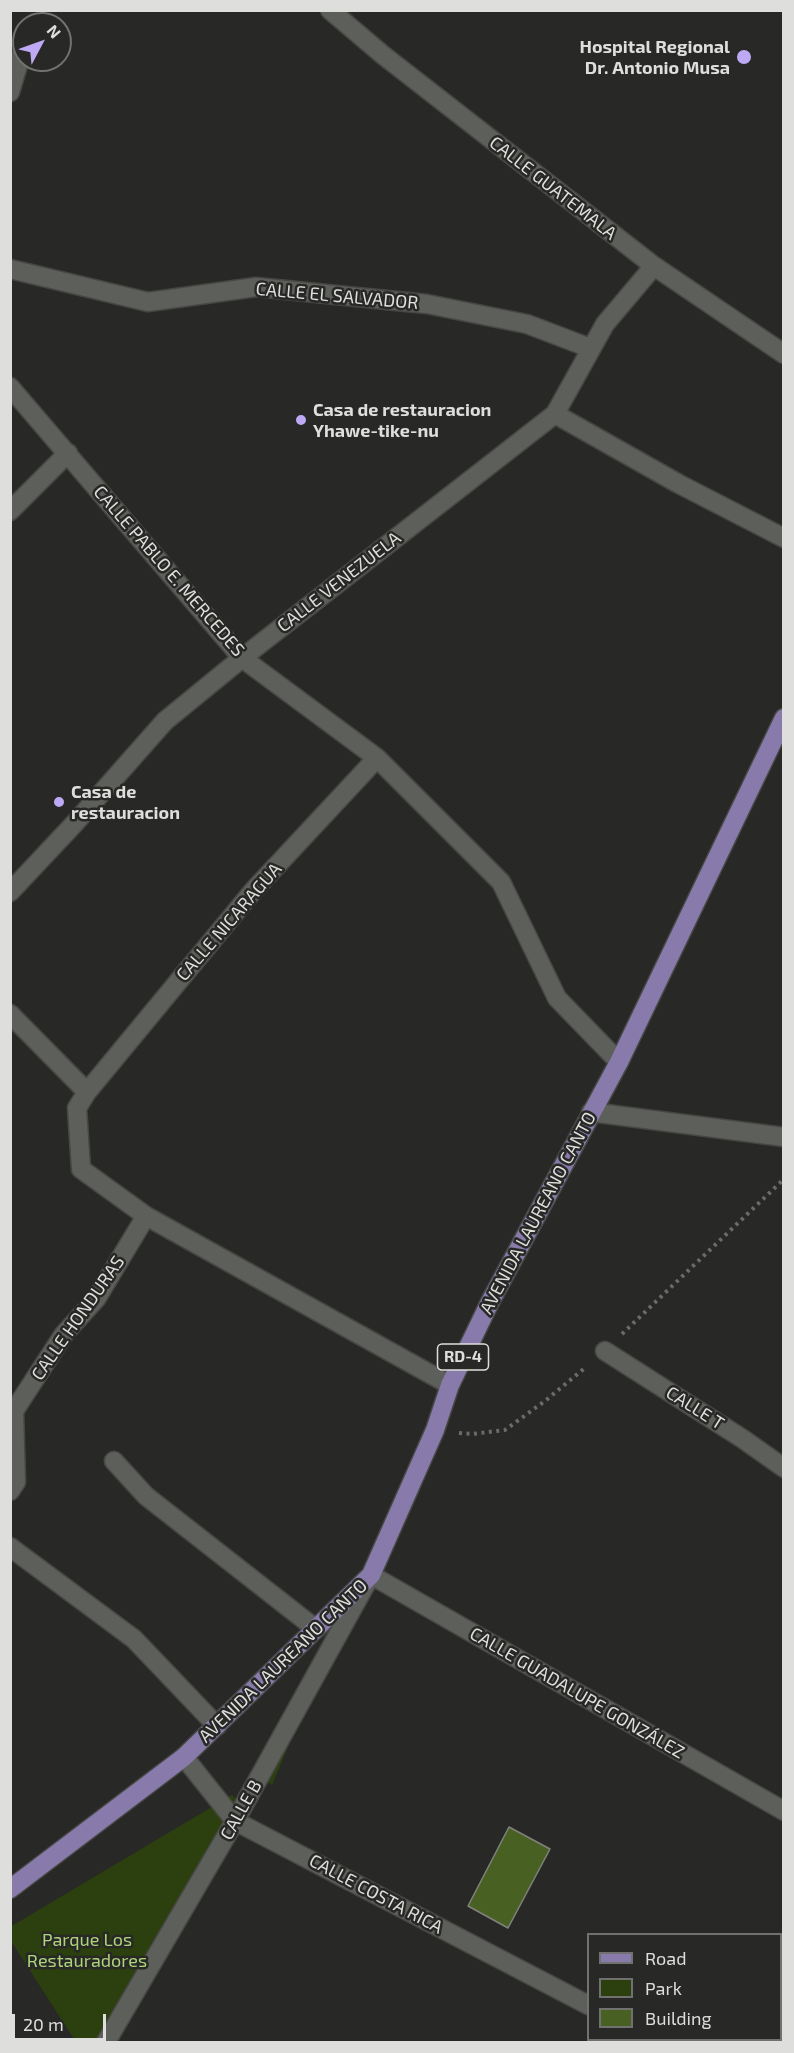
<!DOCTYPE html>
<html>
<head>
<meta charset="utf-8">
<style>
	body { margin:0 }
	#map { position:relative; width:794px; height:2053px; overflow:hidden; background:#282926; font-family:"Exo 2",sans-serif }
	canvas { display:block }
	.frame { position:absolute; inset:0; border:12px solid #dedfdc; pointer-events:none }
	.legend { position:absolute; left:587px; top:1933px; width:195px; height:108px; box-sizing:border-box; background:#282926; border:2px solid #71726f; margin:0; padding:8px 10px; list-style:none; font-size:18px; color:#dedfdc }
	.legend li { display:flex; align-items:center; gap:12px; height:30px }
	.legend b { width:30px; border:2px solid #71726f }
	.north { position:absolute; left:12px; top:12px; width:60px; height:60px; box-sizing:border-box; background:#282926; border:2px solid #71726f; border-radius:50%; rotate:49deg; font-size:16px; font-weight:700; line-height:24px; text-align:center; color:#dedfdc }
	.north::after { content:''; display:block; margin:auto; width:21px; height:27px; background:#bea9f4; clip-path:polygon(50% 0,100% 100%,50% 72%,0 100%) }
	.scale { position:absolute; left:12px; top:2014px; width:94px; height:27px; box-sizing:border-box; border:3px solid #dedfdc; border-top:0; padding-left:8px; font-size:18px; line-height:21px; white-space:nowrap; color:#dedfdc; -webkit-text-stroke:4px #282926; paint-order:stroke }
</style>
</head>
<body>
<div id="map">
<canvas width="794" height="2053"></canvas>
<div class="frame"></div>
<ul class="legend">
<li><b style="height:8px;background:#887aaa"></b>Road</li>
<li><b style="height:16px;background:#2c3f0e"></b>Park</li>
<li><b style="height:16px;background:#486122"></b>Building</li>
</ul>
<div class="north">N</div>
<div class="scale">20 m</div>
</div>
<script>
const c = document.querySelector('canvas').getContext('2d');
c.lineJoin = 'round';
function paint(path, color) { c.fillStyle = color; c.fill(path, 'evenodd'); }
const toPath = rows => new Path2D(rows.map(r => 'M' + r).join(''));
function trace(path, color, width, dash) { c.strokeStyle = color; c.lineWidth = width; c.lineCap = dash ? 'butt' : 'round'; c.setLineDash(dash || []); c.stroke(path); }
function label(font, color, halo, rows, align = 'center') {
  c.font = font + ' "Exo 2",sans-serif'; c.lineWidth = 5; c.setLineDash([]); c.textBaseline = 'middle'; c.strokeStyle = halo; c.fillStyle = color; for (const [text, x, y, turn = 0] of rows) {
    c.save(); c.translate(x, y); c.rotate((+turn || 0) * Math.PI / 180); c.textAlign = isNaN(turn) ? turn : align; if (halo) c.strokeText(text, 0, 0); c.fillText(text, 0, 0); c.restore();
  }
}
const green = toPath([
	[304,1709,272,1785,256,1775],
	[232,1795,251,1814,96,2042,76,2042,11,1941,10,1927]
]);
const building = toPath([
	[509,1827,550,1849,508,1928,468,1906,509,1827]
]);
const path = toPath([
	[622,1334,784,1179],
	[459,1433,472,1434,505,1430,545,1401,586,1367]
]);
const street = toPath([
	[330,10,383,55,654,266,784,354],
	[10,92,24,45],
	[10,269,148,302,256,287,427,304,527,324,590,348],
	[10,387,242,658,377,758,501,882,557,998,619,1062],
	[555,414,679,484,784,538],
	[10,511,68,453],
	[10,892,74,824,165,721,242,658,555,414,605,324,654,266],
	[10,1014,87,1092,77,1108,81,1169,146,1216,450,1385],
	[87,1092,253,891,377,758],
	[591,1112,784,1137],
	[605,1351,743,1439,784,1468],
	[114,1461,146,1496,316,1629],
	[10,1491,16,1482,14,1411,64,1334,96,1299,146,1216],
	[10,1547,134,1639,217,1726],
	[184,1757,235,1821,588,2005],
	[780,1951,784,1946],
	[654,2040,659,2042],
	[106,2042,235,1821,371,1575,784,1811],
	[730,2042,731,2040]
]);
const primary = toPath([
	[10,1889,184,1757,371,1575,435,1430,450,1385,490,1302,619,1062,784,718]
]);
const markers = [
	[744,57,8,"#bea9f4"],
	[301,420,6,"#bea9f4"],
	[59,802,6,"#bea9f4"]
];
const shields = [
	[463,1357,51]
];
const shieldNames = [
	["RD-4",463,1357]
];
const poiNames = [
	["Hospital Regional",730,47,"right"],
	["Dr. Antonio Musa",730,68,"right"],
	["Casa de restauracion",313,410],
	["Yhawe-tike-nu",313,431],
	["Casa de",71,792],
	["restauracion",71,813]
];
const streetNames = [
	["CALLE GUATEMALA",553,188,38],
	["CALLE EL SALVADOR",337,296,5],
	["CALLE PABLO E. MERCEDES",169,571,49],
	["CALLE VENEZUELA",339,582,-38],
	["CALLE NICARAGUA",229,922,-49],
	["AVENIDA LAUREANO CANTO",538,1213,-62],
	["CALLE HONDURAS",78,1318,-55],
	["CALLE T",695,1408,32],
	["AVENIDA LAUREANO CANTO",283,1661,-44],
	["CALLE GUADALUPE GONZÁLEZ",577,1693,30],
	["CALLE B",241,1810,-61],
	["CALLE COSTA RICA",376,1894,28]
];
const parkNames = [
	["Parque Los",87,1940],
	["Restauradores",87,1961]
];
paint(green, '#2c3f0e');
paint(building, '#486122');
trace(building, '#80827e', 1.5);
trace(street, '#464744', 21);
trace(primary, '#464744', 21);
trace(path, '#6b6c69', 4, [3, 4.5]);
trace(street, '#5d5f5b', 18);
trace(primary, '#887aaa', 18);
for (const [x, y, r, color] of markers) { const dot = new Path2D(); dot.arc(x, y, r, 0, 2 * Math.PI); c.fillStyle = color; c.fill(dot); trace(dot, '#282926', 2); }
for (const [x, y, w] of shields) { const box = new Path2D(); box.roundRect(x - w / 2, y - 13, w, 26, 4.5); c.fillStyle = '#282926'; c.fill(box); trace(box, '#dedfdc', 1.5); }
label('bold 16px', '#dedfdc', null, shieldNames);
label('bold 18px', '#dedfdc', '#282926', poiNames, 'left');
label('18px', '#dedfdc', '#282926', streetNames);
label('18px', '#aed47b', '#282926', parkNames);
</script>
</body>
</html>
